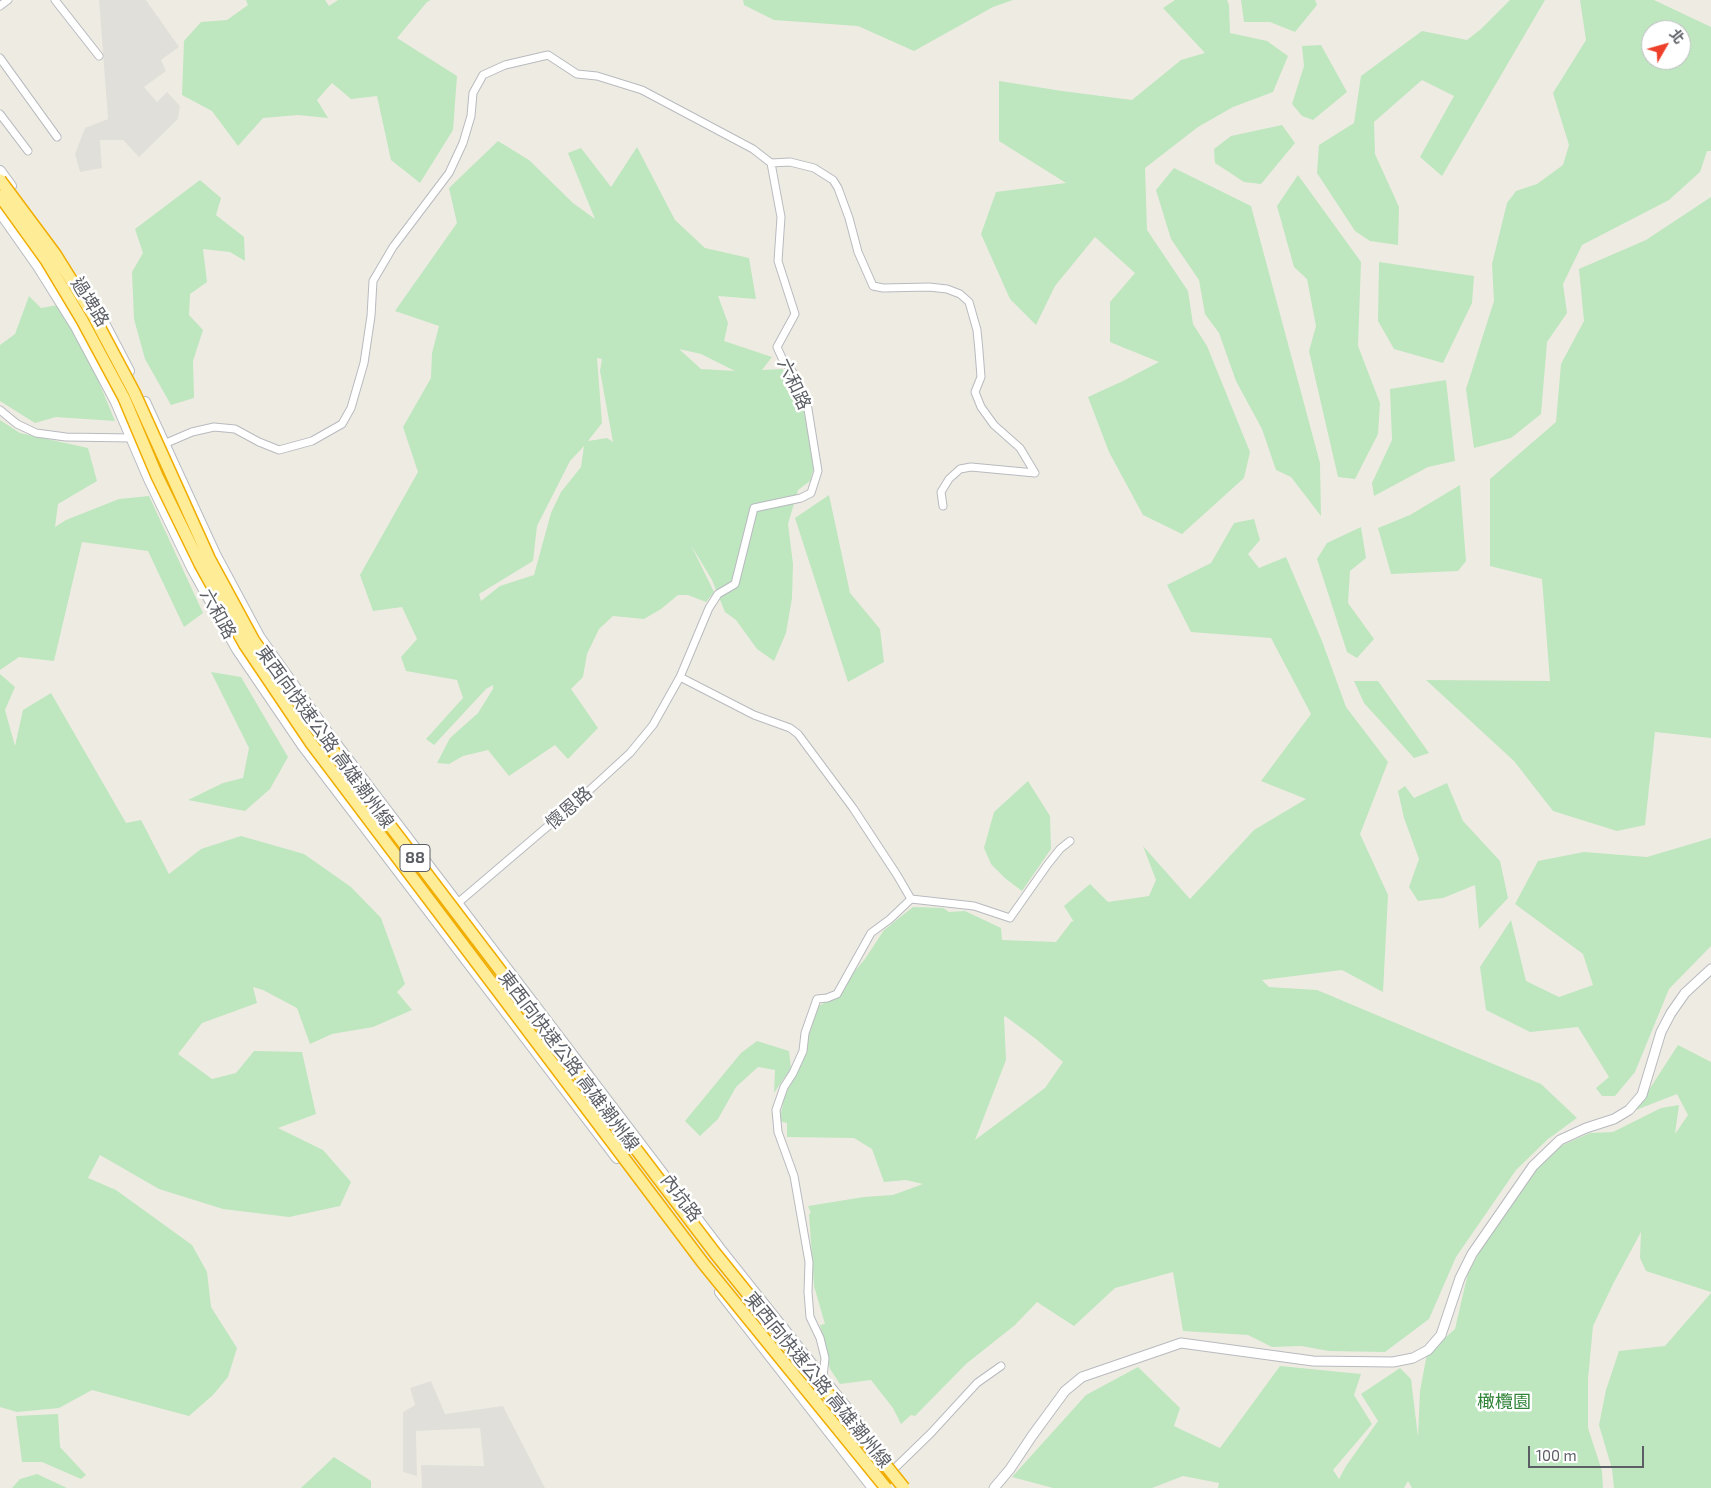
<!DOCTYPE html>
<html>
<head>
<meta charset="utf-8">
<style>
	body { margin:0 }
	#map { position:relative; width:1711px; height:1488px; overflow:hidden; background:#eeece2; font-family:"Exo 2","Noto Sans TC",sans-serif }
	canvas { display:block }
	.north { position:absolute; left:1641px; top:20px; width:50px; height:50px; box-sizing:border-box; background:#fff; border:1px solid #bdbfc1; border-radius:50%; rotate:52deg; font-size:14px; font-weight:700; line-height:20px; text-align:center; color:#5b5e64 }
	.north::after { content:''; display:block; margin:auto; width:18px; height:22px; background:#ed3f29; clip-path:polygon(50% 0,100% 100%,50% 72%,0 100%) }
	.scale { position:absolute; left:1528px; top:1446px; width:116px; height:22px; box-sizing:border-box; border:2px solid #5b5e64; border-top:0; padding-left:6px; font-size:15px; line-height:18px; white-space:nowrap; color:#5b5e64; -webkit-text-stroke:4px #fff; paint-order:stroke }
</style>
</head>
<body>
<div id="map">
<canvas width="1711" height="1488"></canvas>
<div class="north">北</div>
<div class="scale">100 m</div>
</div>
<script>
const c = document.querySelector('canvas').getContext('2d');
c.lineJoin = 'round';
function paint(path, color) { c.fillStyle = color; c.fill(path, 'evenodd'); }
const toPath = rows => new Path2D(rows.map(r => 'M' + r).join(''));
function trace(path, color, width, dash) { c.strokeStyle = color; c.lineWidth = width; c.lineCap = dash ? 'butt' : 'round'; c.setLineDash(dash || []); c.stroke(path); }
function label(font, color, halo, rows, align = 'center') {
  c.font = font + ' "Exo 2","Noto Sans TC",sans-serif'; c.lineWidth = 5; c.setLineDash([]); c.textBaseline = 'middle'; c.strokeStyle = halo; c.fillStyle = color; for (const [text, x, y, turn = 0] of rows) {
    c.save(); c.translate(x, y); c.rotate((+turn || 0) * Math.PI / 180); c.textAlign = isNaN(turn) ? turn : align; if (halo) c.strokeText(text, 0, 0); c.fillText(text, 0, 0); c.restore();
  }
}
const industrial = toPath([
	[99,0,146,0,179,47,161,60,166,71,144,87,157,102,167,92,180,106,178,119,139,157,123,140,100,140,102,168,80,172,75,154,85,128,108,119],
	[431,1381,445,1414,503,1406,545,1488,422,1488,421,1465,484,1466,480,1428,416,1431,417,1476,403,1472,403,1412,415,1405,410,1388]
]);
const green = toPath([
	[246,0,325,0,329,6,338,0,431,0,427,2,397,38,457,76,453,130,420,183,391,160,377,96,351,99,332,83,317,100,328,118,298,115,263,118,238,146,212,111,182,95,184,41,201,22,227,20,248,5],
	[743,0,1013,0,993,7,914,51,858,26,774,20,744,5],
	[1175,0,1227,0,1229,5,1230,33,1267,41,1288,56,1273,92,1233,107,1198,127,1145,168,1147,230,1188,291,1193,324,1207,346,1250,452,1244,478,1182,534,1143,515,1109,452,1088,397,1123,381,1159,362,1110,342,1110,302,1135,273,1095,237,1055,286,1036,325,1010,299,981,234,996,192,1066,183,999,141,999,81,1062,91,1132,100,1181,60,1205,53,1163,8],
	[1241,0,1315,0,1317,5,1295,32,1270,22,1244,22],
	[1510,0,1545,0,1442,176,1420,157,1454,96,1422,80,1374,122,1375,154,1399,207,1398,245,1370,241,1355,231,1317,173,1319,145,1354,123,1361,76,1422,31,1467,40,1481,29],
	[1580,0,1654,0,1711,27,1711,151,1707,151,1700,172,1669,200,1582,245,1563,284,1567,313,1547,342,1541,414,1511,438,1474,448,1466,389,1494,301,1492,264,1507,203,1516,191,1537,184,1563,165,1569,145,1553,93,1586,40],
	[1651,30,1681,30,1681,60,1651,60],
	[1321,45,1347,92,1313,120,1302,116,1292,104,1304,66,1302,46],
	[1282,125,1295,143,1261,184,1244,182,1215,163,1214,149,1231,136],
	[498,141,529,160,573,203,595,219,568,153,581,148,611,187,637,147,675,220,705,248,749,258,756,299,718,296,728,323,724,341,772,357,762,370,782,369,799,384,814,467,810,481,798,490,788,524,793,564,792,598,786,633,774,661,757,649,736,620,725,612,712,580,691,545,714,592,706,602,688,595,678,595,661,609,644,619,613,616,599,629,587,654,583,677,571,689,598,728,568,759,555,745,509,776,488,750,463,756,449,764,437,763,450,738,478,713,493,689,493,685,486,689,434,745,426,739,463,698,457,680,406,671,401,657,417,639,402,607,373,611,360,575,418,472,403,427,431,378,432,353,439,326,395,311,457,223,449,188],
	[679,349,701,354,735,371,701,369],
	[597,358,602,359,600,371,613,442,607,438,588,441,602,423],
	[584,446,581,467,561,492,551,513,534,575,500,586,481,601,479,594,533,561,537,526,570,461],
	[1174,168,1251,206,1320,463,1321,516,1291,477,1276,470,1262,429,1236,381,1219,333,1205,314,1199,280,1171,239,1156,190],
	[1298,175,1361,262,1358,346,1380,403,1378,434,1355,479,1338,477,1309,351,1316,326,1307,279,1294,267,1277,206],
	[200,180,221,198,216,215,244,237,245,261,230,252,203,249,207,282,190,294,189,315,203,330,193,361,194,398,171,405,145,359,134,319,132,272,143,253,135,229],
	[1711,197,1711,738,1655,732,1645,825,1617,831,1553,811,1514,761,1426,680,1550,681,1542,579,1490,566,1490,479,1556,422,1561,364,1584,321,1579,269,1646,240],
	[1379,262,1474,276,1472,303,1443,363,1394,349,1378,321],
	[29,296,41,308,58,305,96,375,115,421,56,417,35,423,0,401,0,345,15,334],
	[1446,380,1455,461,1428,467,1374,496,1372,483,1392,440,1390,389],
	[0,420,20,433,88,448,97,481,58,504,55,527,66,520,119,499,149,496,203,613,184,627,148,551,82,542,54,661,19,657,0,670],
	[1460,485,1466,561,1458,571,1391,574,1378,528,1410,515],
	[829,495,850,593,880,629,884,662,848,682,795,518],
	[1254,519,1260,540,1248,554,1259,568,1286,557,1322,641,1346,707,1388,762,1360,834,1388,895,1383,992,1342,970,1262,980,1269,987,1317,990,1541,1084,1577,1118,1548,1139,1516,1170,1456,1257,1429,1319,1385,1352,1329,1351,1301,1346,1272,1347,1248,1335,1183,1331,1173,1272,1115,1288,1074,1326,1037,1302,1015,1325,966,1364,915,1416,911,1415,901,1424,893,1408,871,1380,840,1384,830,1369,820,1325,825,1324,814,1286,809,1214,811,1213,808,1206,864,1197,893,1195,923,1184,906,1180,884,1182,872,1149,854,1138,787,1137,787,1123,779,1121,785,1095,798,1070,818,1006,830,1000,865,959,884,930,913,907,943,908,949,912,965,911,1001,928,1002,940,1056,942,1072,921,1074,922,1064,906,1090,884,1108,902,1149,896,1156,880,1143,846,1190,899,1254,830,1306,799,1261,781,1311,714,1271,638,1191,632,1167,585,1211,563,1234,523],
	[1005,1016,1036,1039,1063,1062,1045,1088,975,1140,1006,1060,1004,1017],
	[1361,527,1366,558,1350,571,1348,603,1374,639,1357,658,1347,652,1317,559,1327,543],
	[211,672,241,677,288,757,270,789,245,811,188,800,223,783,243,778,249,748],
	[0,674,15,687,5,710,15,746,23,710,51,693,126,823,141,820,169,874,201,849,241,836,304,854,351,887,381,918,405,984,397,992,412,1010,373,1027,332,1034,310,1044,297,1008,263,990,253,987,257,1003,202,1023,178,1054,212,1079,236,1073,254,1051,302,1052,316,1114,278,1128,323,1150,351,1182,340,1206,289,1217,223,1209,159,1189,100,1155,88,1178,116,1190,192,1245,207,1272,211,1307,237,1348,228,1377,213,1395,189,1416,92,1390,59,1408,17,1412,0,1407],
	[1354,681,1378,681,1429,753,1414,758,1364,703],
	[1028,781,1050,816,1051,849,1022,891,1006,879,991,864,984,848,994,812],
	[1447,783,1463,821,1500,861,1508,898,1479,929,1475,885,1443,898,1418,901,1409,887,1419,859,1404,818,1398,791,1405,786,1414,798],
	[1711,838,1711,946,1669,989,1635,1072,1615,1096,1602,1096,1596,1088,1609,1077,1578,1027,1530,1032,1486,1010,1480,967,1511,920,1526,981,1559,997,1593,985,1583,954,1515,904,1538,861,1584,852,1647,857],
	[757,1041,789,1051,791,1068,774,1093,775,1070,758,1067,736,1087,718,1119,700,1136,685,1121,741,1053],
	[1678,1045,1711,1062,1711,1292,1646,1271,1640,1258,1641,1232,1613,1284,1593,1326,1588,1379,1588,1428,1602,1471,1603,1488,1412,1488,1408,1481,1404,1488,1218,1488,1219,1483,1183,1476,1152,1488,1053,1488,1012,1477,1086,1395,1138,1367,1180,1408,1174,1426,1220,1448,1280,1366,1361,1374,1354,1395,1372,1424,1333,1470,1339,1479,1346,1466,1378,1421,1361,1394,1400,1368,1411,1379,1418,1437,1420,1391,1427,1354,1455,1329,1468,1273,1503,1210,1554,1149,1590,1133,1613,1132,1661,1108,1679,1105,1675,1134,1688,1115,1677,1094,1636,1110],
	[1711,1293,1711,1488,1614,1488,1612,1469,1599,1425,1606,1390,1619,1351,1665,1346],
	[58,1414,60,1447,86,1475,81,1479,42,1462,22,1462,16,1416],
	[334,1457,371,1481,371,1488,301,1488],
	[37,1474,67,1488,12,1488,20,1479]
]);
const minor = toPath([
	[55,0,99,56],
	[0,6,8,0],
	[0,58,57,137],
	[0,114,28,151],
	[771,163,790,162,814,168,833,180,838,188,849,218,858,252,873,286,883,288,929,287,947,289,960,294,969,302,977,330,979,351,981,377,975,392,981,407,994,425,1020,448,1035,473,971,467,960,469,949,479,941,492,943,506],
	[0,410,17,424,36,433,66,437,132,438,164,444,192,432,214,427,235,429,259,442,279,450,312,441,342,424,351,408,364,363,371,316,373,281,393,247,449,173,463,143,471,116,473,93,483,75,505,65,548,55,577,74,597,76,642,90,753,149,771,163,781,217,778,261,795,314,777,347,782,358,794,374,807,403,818,471,811,493,801,498,754,508,735,584,718,594,709,608,680,677,653,725,630,753,581,798,439,919],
	[680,677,754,715,790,728,798,734,853,808,897,875,911,899],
	[911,899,974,906,1010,918,1048,864,1060,849,1070,841],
	[823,1377,825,1358,820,1338,810,1317,808,1292,809,1262,794,1176,778,1132,776,1110,784,1087,793,1073,803,1051,805,1033,817,999,827,998,837,994,871,933,890,919,911,899],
	[894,1469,931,1433,977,1383,1001,1366]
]);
const tertiary = toPath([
	[994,1488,1010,1469,1032,1436,1065,1391,1082,1377,1181,1343,1313,1361,1393,1362,1413,1358,1428,1350,1441,1335,1460,1278,1472,1254,1533,1166,1560,1140,1586,1128,1614,1119,1629,1110,1642,1095,1661,1032,1671,1013,1685,993,1711,969]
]);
const secondary = toPath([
	[0,171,11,186],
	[0,212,38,266,75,325,116,402,149,479,192,568,237,649,303,746,617,1158],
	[94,308,104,323,129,371],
	[145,402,215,554,260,638,327,732,720,1249,861,1426],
	[720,1292,873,1488]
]);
const trunkBridge = toPath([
	[0,180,55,254,93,315,134,392,209,558,254,641,322,736,715,1253,904,1488],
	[0,196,46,260,82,320,124,398,157,476,200,564,245,645,311,743,703,1263,886,1488]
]);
const shields = [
	[415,858,30]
];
const shieldNames = [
	["88",415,858]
];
const streetNames = [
	["過埤路",90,302,58],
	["六和路",794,384,65],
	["六和路",218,614,61],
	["東西向快速公路 高雄潮州線",325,737,54],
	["懷恩路",569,808,-41],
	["東西向快速公路 高雄潮州線",569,1061,53],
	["內坑路",681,1198,53],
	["東西向快速公路 高雄潮州線",818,1380,51]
];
const parkNames = [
	["橄欖園",1504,1402]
];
paint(industrial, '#e1dfda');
paint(green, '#bee6bf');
trace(minor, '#b8babf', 9);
trace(tertiary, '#b8babf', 11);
trace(secondary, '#b8bbc1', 12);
trace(minor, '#fff', 7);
trace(tertiary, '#fff', 9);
trace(secondary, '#fff', 10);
trace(trunkBridge, '#f0ad00', 14, []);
trace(trunkBridge, '#ffec97', 11);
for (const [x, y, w] of shields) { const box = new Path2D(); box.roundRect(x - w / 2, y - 13.5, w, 27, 4); c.fillStyle = '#fff'; c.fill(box); trace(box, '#5b5e64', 1); }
label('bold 16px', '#5b5e64', null, shieldNames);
label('18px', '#5b5e64', '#fff', streetNames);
label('18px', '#328439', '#fff', parkNames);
</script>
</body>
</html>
